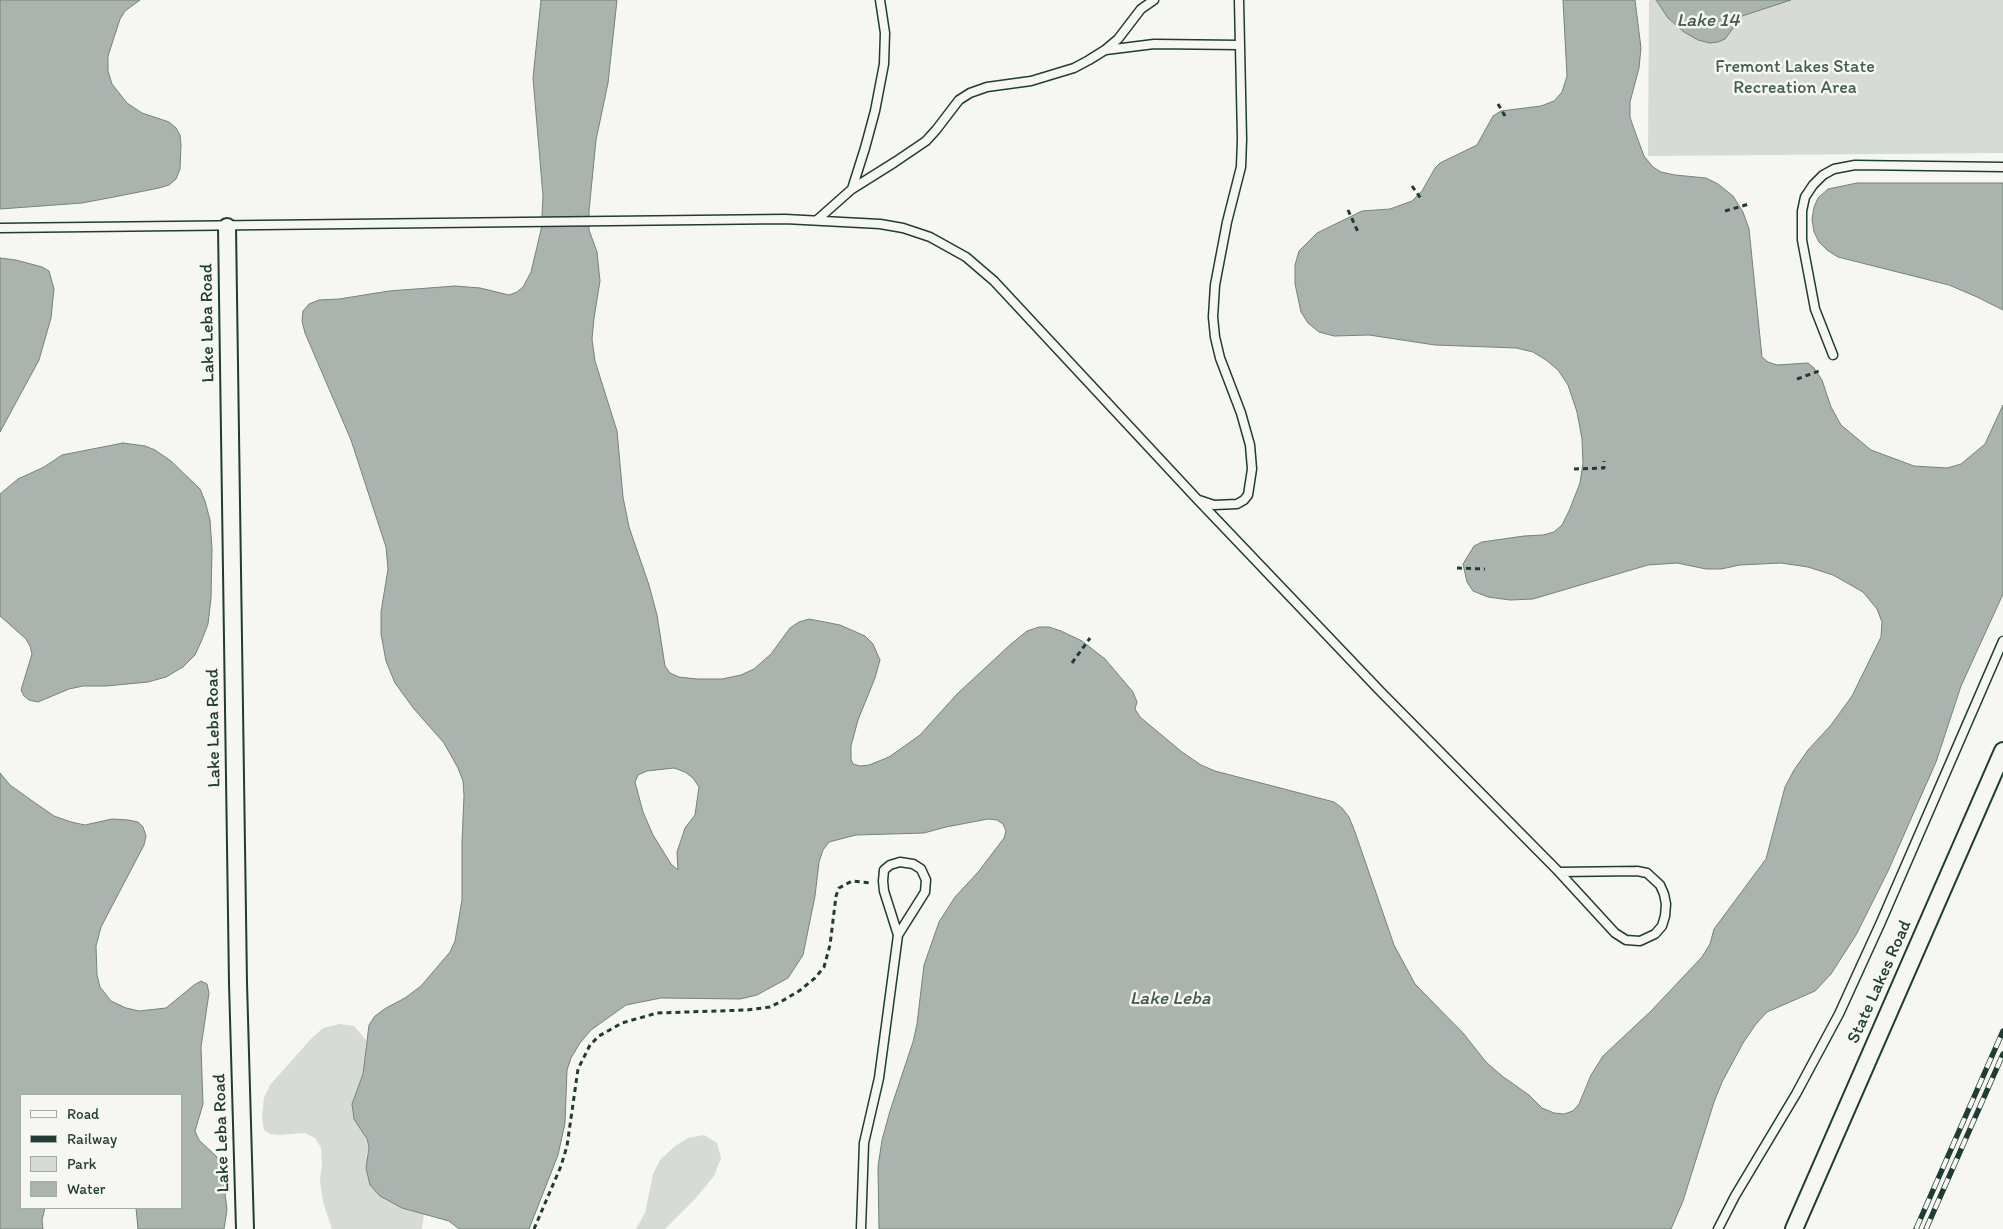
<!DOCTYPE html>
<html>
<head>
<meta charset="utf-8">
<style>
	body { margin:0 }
	#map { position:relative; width:2003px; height:1229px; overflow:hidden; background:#f6f6f2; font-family:Itim,sans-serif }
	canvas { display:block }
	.legend { position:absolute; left:20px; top:1094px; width:162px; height:115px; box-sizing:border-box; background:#f6f6f2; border:1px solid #a0aca6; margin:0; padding:6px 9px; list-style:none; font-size:15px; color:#1f3d34 }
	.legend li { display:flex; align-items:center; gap:10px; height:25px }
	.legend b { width:25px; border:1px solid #a0aca6 }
</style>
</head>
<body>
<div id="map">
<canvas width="2003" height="1229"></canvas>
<ul class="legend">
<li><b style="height:6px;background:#f6f6f2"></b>Road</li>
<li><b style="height:6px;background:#1f3d34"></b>Railway</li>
<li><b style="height:14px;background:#d6dbd6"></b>Park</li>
<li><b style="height:14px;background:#aab3ae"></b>Water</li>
</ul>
</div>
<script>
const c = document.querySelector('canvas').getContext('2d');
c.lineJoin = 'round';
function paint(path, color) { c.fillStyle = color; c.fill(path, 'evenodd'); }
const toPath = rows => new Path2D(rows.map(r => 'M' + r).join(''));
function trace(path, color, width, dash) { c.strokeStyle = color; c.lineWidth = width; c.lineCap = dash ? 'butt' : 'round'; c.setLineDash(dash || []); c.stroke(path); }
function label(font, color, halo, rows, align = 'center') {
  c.font = font + ' Itim,sans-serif'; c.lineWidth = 5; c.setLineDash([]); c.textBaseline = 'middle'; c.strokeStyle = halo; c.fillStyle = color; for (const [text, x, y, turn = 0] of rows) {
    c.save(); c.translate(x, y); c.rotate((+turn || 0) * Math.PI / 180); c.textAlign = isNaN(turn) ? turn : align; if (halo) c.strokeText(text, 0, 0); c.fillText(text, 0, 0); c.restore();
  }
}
const green = toPath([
	[1649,0,2003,0,2003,153,1648,156],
	[340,1024,354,1026,366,1040,363,1074,352,1104,369,1147,366,1156,402,1208,424,1213,422,1229,332,1229,323,1202,320,1181,322,1163,321,1148,315,1138,305,1133,278,1135,270,1134,264,1130,262,1118,264,1098,270,1085,310,1040,323,1028],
	[704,1135,717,1143,721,1158,714,1176,695,1199,665,1229,636,1229,645,1213,653,1174,660,1160,675,1146,688,1138]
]);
const water = toPath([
	[0,0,140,0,125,11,120,19,108,56,108,71,112,84,127,103,142,113,169,122,176,128,180,135,181,145,180,169,176,179,169,185,159,188,114,197,82,203,0,209,0,0],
	[541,0,617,0,608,83,596,140,589,211,589,230,597,252,600,281,594,318,592,339,595,361,617,431,623,497,629,527,649,585,657,615,665,666,670,673,679,677,697,679,722,679,741,675,754,669,771,654,790,628,799,622,809,619,840,625,865,636,873,644,880,660,875,678,858,720,851,746,851,759,853,764,860,766,869,765,889,757,920,735,957,694,1011,644,1027,631,1039,627,1049,627,1061,631,1082,641,1105,659,1133,692,1137,702,1135,709,1140,717,1182,752,1201,765,1215,771,1334,802,1342,808,1349,817,1355,832,1394,945,1415,984,1463,1033,1486,1062,1502,1076,1529,1095,1542,1108,1554,1113,1564,1114,1573,1111,1579,1104,1591,1075,1603,1056,1651,1011,1702,957,1710,944,1714,929,1766,859,1785,787,1794,770,1808,750,1831,725,1852,696,1881,637,1882,622,1877,609,1863,592,1833,575,1808,567,1781,563,1740,565,1721,569,1706,569,1677,563,1648,565,1533,599,1510,600,1488,597,1473,591,1467,582,1463,564,1474,546,1482,542,1524,536,1543,535,1554,532,1562,525,1569,511,1580,483,1583,463,1582,439,1577,412,1568,385,1558,370,1546,360,1533,352,1516,348,1435,345,1369,335,1334,336,1319,332,1308,323,1301,312,1295,284,1295,265,1299,251,1317,233,1362,211,1390,209,1412,201,1422,191,1435,168,1440,163,1477,145,1493,116,1501,111,1541,106,1554,101,1562,92,1567,76,1563,0,1635,0,1641,48,1639,68,1630,102,1630,117,1634,129,1644,156,1653,167,1661,172,1675,175,1706,178,1718,184,1733,196,1743,212,1749,229,1762,357,1768,362,1777,365,1808,363,1814,368,1822,380,1831,407,1841,425,1871,450,1914,466,1947,468,1961,464,1985,444,2003,405,2003,594,1961,686,1936,762,1888,871,1856,935,1831,974,1815,991,1767,1012,1756,1024,1743,1043,1722,1082,1714,1102,1683,1201,1671,1229,879,1229,878,1167,882,1140,890,1111,913,1042,917,1024,924,965,939,922,955,897,979,871,1004,838,1006,831,1003,824,997,820,988,819,946,827,924,833,856,835,829,842,823,850,819,862,815,896,803,955,788,978,757,995,740,999,661,998,626,1005,591,1030,580,1043,571,1058,567,1070,565,1123,558,1155,529,1229,459,1229,449,1221,402,1208,380,1196,370,1185,366,1168,369,1147,367,1139,354,1119,352,1104,363,1074,369,1025,375,1016,386,1008,405,998,421,986,450,952,455,941,462,900,462,842,464,796,463,781,458,768,444,743,414,709,395,683,386,661,381,634,381,612,388,569,386,547,351,440,305,333,302,321,303,311,309,304,319,300,339,299,389,291,455,286,480,288,509,295,517,292,523,287,531,272,541,230,542,215,543,196,533,78,541,0],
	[674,768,685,772,693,778,699,787,695,815,685,828,677,852,678,870,671,864,653,835,643,812,635,782,638,775,647,771,674,768],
	[1656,0,1791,0,1742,16,1725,39,1718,42,1710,43,1698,40,1684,32,1668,18,1656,0],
	[1857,183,2003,183,2003,310,1977,297,1949,285,1838,257,1827,250,1819,242,1814,232,1812,219,1814,207,1818,198,1828,189,1857,183],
	[0,258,16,260,42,267,49,271,54,289,51,318,39,360,0,432,0,258],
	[123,443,145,446,155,450,171,461,200,489,205,501,210,520,212,549,211,598,208,624,201,642,195,655,183,667,166,677,148,682,106,686,83,686,69,689,38,702,29,700,24,696,21,690,32,654,30,646,26,639,0,616,0,494,18,479,44,467,62,455,123,443],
	[0,773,10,785,31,800,54,816,71,822,85,825,112,819,128,820,138,822,143,827,146,836,144,845,101,927,96,946,97,975,100,987,111,1001,126,1008,139,1011,166,1008,194,985,201,981,207,984,209,993,201,1047,203,1104,195,1131,199,1140,217,1157,222,1167,227,1210,224,1229,138,1229,136,1208,181,1208,181,1095,21,1095,21,1208,45,1208,42,1220,43,1229,0,1229,0,773]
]);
const path = toPath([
	[1498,104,1505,116],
	[1412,186,1422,200],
	[1348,210,1358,232],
	[1725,211,1749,204],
	[1797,379,1822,370],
	[1574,469,1604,468,1604,461],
	[1457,568,1485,569],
	[1072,663,1090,638],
	[534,1229,561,1166,567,1146,578,1069,590,1045,599,1036,622,1023,657,1013,747,1010,770,1007,782,1001,799,991,815,978,824,967,830,945,836,896,839,888,852,881,872,883]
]);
const service = toPath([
	[1106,50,1154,44,1239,45],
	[852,189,895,162,926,141,936,130,959,100,970,93,987,87,1031,81,1074,68,1089,60,1105,50,1118,39,1141,9,1154,0],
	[817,220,852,189,865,148,875,111,884,64,885,33,880,0],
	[0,228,785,219,880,224,903,228,930,237,966,257,994,281,1197,499,1381,692,1559,872],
	[1833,355,1815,309,1802,240,1802,211,1805,197,1813,185,1823,175,1834,169,1855,165,2003,167],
	[1199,500,1214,505,1237,504,1244,500,1248,495,1252,469,1250,445,1241,413,1220,358,1215,337,1213,317,1215,285,1227,222,1241,167,1242,139,1239,0],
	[900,862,913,864,921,869,926,880,925,892,898,935,884,891,883,881,884,870,890,865,900,862],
	[1637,871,1647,873,1660,885,1664,894,1666,904,1665,916,1662,926,1655,934,1640,941,1626,940,1615,933,1559,872,1637,871],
	[861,1229,864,1143,879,1078,898,935],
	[1718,1229,1735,1196,1796,1094,1839,1014,1881,922,2003,641]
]);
const minor = toPath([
	[227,227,238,983,245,1229],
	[1794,1229,2003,751]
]);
const rail = toPath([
	[1916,1229,2003,1031],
	[1926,1229,2003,1054]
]);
const parkNames = [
	["Fremont Lakes State",1795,67],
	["Recreation Area",1795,88]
];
const streetNames = [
	["Lake Leba Road",208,323,-91],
	["Lake Leba Road",214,728,-91],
	["State Lakes Road",1880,982,-66],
	["Lake Leba Road",222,1133,-92]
];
const waterNames = [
	["Lake 14",1708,21],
	["Lake Leba",1170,999]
];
paint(green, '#d6dbd6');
paint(water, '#aab3ae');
trace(water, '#72847d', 1);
trace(service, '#1f3d34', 11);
trace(minor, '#1f3d34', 20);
trace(path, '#1f3d34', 3, [5, 4]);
trace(service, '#f6f6f2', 8);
trace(minor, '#f6f6f2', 16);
trace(rail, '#1f3d34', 5.5);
trace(rail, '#f6f6f2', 4, [11]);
label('18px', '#445d54', '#f6f6f2', parkNames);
label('18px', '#1f3d34', '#f6f6f2', streetNames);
label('italic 19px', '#425a52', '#f6f6f2', waterNames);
</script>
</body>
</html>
